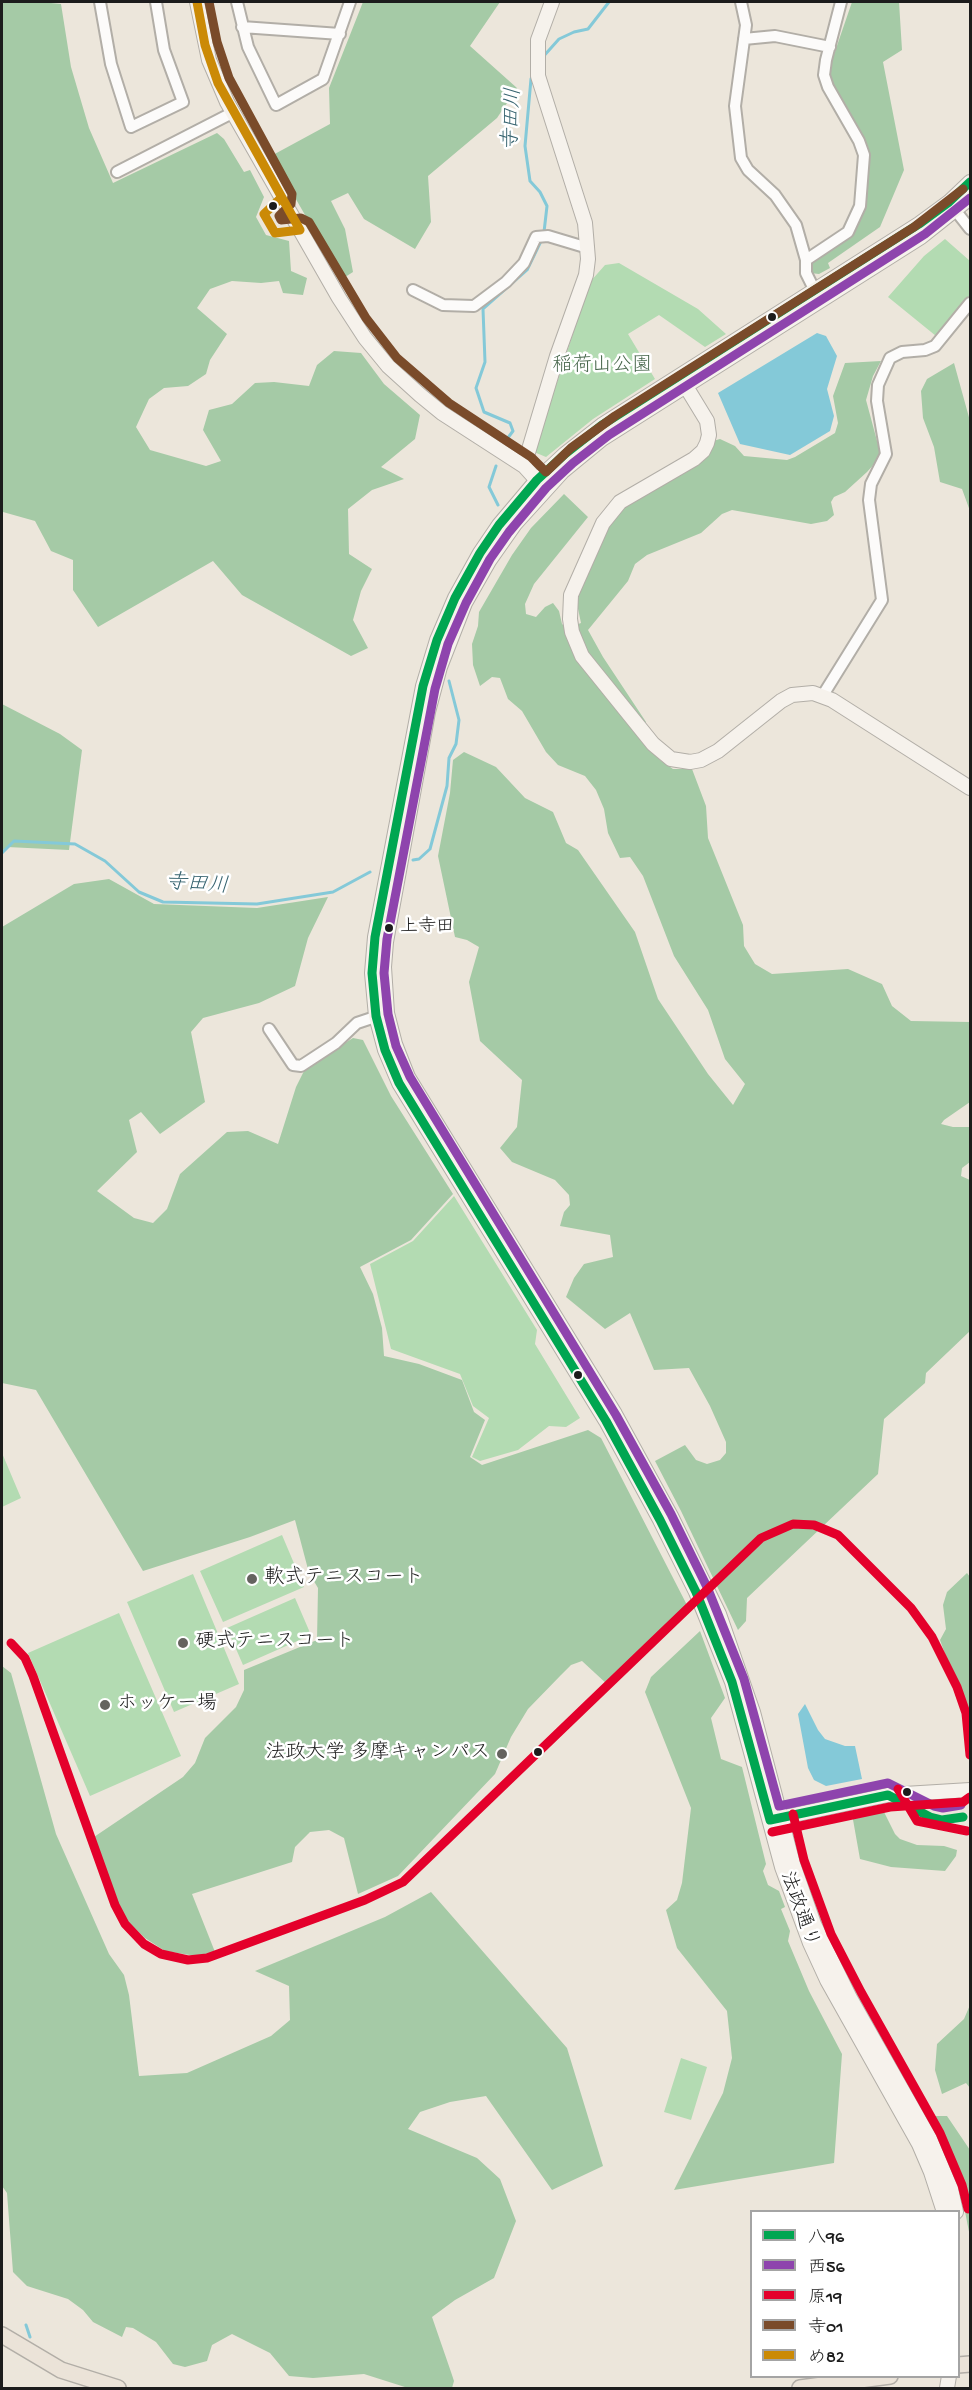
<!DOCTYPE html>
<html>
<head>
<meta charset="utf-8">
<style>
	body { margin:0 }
	#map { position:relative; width:972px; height:2390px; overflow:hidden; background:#ece6db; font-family:"Gochi Hand","Klee One",sans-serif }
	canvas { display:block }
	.frame { position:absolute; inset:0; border:3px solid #1c1c1c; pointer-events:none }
	.legend { position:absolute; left:750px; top:2210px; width:210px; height:168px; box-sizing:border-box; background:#fff; border:2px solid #a4a4a4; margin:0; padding:8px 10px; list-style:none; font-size:18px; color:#1c1c1c }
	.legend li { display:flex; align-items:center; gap:12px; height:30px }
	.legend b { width:30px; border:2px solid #a4a4a4 }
</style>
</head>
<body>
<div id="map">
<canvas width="972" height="2390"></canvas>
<div class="frame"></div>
<ul class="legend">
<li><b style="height:8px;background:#00a651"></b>八96</li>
<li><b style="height:8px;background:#8e44ad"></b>西56</li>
<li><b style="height:8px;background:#e4002b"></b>原19</li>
<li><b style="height:8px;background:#7a4b2a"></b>寺01</li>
<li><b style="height:8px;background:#cb8a06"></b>め82</li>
</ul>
</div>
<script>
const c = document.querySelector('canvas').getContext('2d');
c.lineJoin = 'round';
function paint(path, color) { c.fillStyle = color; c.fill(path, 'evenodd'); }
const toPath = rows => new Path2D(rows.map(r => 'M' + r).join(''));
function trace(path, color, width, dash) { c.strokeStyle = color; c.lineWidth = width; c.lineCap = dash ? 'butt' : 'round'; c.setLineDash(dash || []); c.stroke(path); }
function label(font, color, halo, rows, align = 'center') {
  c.font = font + ' "Gochi Hand","Klee One",sans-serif'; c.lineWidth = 5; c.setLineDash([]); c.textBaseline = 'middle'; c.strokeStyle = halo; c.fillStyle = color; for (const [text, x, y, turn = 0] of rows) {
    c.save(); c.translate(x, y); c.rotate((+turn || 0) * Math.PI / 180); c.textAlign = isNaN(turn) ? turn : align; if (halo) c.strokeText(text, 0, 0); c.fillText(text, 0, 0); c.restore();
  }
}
const green = toPath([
	[945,239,970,261,970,295,936,336,888,297,924,256],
	[619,263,698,309,726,334,705,347,659,315,628,334,655,379,593,419,546,457,534,452,590,282,605,265],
	[454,1196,537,1330,535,1344,580,1418,566,1427,549,1426,518,1450,480,1461,472,1457,489,1418,473,1406,460,1374,391,1349,370,1264,413,1241],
	[2,1453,21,1498,2,1507],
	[282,1535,304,1587,223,1622,200,1571],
	[193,1574,239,1684,174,1712,127,1602],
	[295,1598,311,1635,243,1665,227,1628],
	[119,1613,181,1756,90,1796,28,1653],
	[681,2058,707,2067,691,2120,664,2112]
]);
const forest = toPath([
	[2,2,41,2,61,4,71,67,89,128,113,183,217,133,224,139,244,172,250,170,264,197,256,217,266,235,289,241,291,271,307,278,303,295,283,293,279,281,261,283,232,281,210,289,197,308,227,334,210,360,206,374,188,386,164,388,149,399,136,427,150,450,206,466,221,461,203,430,209,410,232,404,255,383,274,382,309,386,317,365,334,351,361,353,384,384,420,415,415,439,381,467,404,479,372,490,348,509,349,554,372,569,361,591,353,620,368,648,351,656,242,595,213,561,98,627,73,590,73,560,51,551,35,521,3,512,2,516],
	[363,2,500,2,470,46,517,88,497,118,428,176,431,222,415,249,364,219,348,193,331,201,345,229,353,272,342,279,271,156,330,124,329,88],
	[852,2,899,2,902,50,883,62,904,170,880,227,828,263,830,268,819,274,810,273,812,263,845,240,855,231,865,207,868,152,829,76,830,66],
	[881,361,873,376,866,400,880,452,876,462,867,472,845,492,834,497,831,502,834,515,827,521,811,524,732,510,722,514,701,533,647,555,635,564,628,581,588,630,603,657,646,722,636,731,648,748,660,760,673,769,692,769,706,806,708,838,743,925,744,946,755,964,772,974,848,969,882,984,892,1006,911,1021,970,1022,970,1102,944,1120,941,1124,953,1127,970,1127,970,1162,962,1168,961,1176,970,1180,970,1331,926,1373,925,1383,884,1419,878,1474,747,1598,746,1621,738,1630,681,1511,655,1461,685,1445,696,1460,707,1464,720,1460,726,1453,726,1442,710,1406,689,1368,654,1370,630,1313,605,1329,566,1297,574,1278,584,1264,613,1257,610,1235,560,1226,564,1212,570,1205,569,1195,555,1180,512,1162,500,1148,517,1127,522,1080,480,1041,469,982,479,947,467,940,455,937,438,856,450,793,453,760,464,752,496,767,525,798,553,812,566,843,578,850,635,932,658,999,708,1074,733,1105,745,1084,725,1059,708,1010,674,956,643,876,630,857,620,858,608,833,604,809,596,790,585,776,558,765,546,752,522,711,508,699,500,678,492,677,480,686,473,665,472,644,478,626,479,612,512,555,531,528,564,494,588,517,534,584,525,604,526,614,536,617,545,607,553,603,559,611,562,624,567,628,581,623,577,604,581,584,611,517,713,441,720,439,735,446,744,456,787,460,795,457,835,433,838,423,833,396,845,363],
	[954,363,970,421,970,511,962,489,940,482,934,447,923,418,921,391,927,379],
	[2,704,60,734,82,750,69,850,7,847,2,851],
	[109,879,154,904,257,908,328,897,308,938,295,986,259,1003,203,1018,191,1032,205,1102,160,1134,141,1112,129,1120,137,1152,97,1191,134,1218,153,1223,167,1209,180,1174,227,1132,248,1131,278,1144,296,1087,306,1067,353,1038,363,1040,391,1096,453,1194,411,1240,360,1267,373,1294,382,1328,384,1356,419,1364,462,1380,474,1412,485,1420,470,1457,482,1465,588,1430,601,1438,688,1607,608,1685,582,1661,571,1665,561,1675,528,1709,511,1737,495,1774,398,1876,358,1894,344,1838,329,1830,310,1832,295,1847,292,1862,192,1894,215,1952,196,1956,165,1951,145,1938,123,1917,91,1839,183,1777,195,1763,205,1738,236,1707,244,1690,244,1670,317,1640,318,1588,309,1573,295,1520,250,1537,143,1571,36,1390,2,1383,2,927,74,884],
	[967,1573,970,1577,970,1764,968,1730,960,1695,940,1640,946,1629,943,1605,947,1592],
	[700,1631,725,1698,711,1718,721,1759,742,1767,766,1864,763,1871,768,1885,779,1891,785,1907,781,1909,790,1931,788,1941,809,1991,842,2054,834,2163,674,2190,723,2093,732,2058,727,2011,677,1948,666,1910,677,1900,682,1883,691,1808,645,1692,651,1677],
	[2,1666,11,1673,56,1834,109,1954,124,1975,129,1995,139,2076,187,2073,271,2036,290,2020,289,1986,255,1971,385,1917,431,1892,567,2048,603,2166,552,2190,486,2096,450,2102,420,2112,408,2129,477,2158,500,2179,516,2221,494,2278,455,2300,432,2317,451,2372,454,2381,452,2388,408,2388,364,2374,313,2378,289,2376,270,2353,232,2334,212,2345,207,2361,185,2367,173,2364,156,2342,133,2328,126,2327,122,2337,93,2322,83,2310,68,2299,27,2286,13,2272,7,2193,2,2186],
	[879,1809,883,1810,895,1834,900,1839,917,1845,944,1846,957,1850,956,1856,945,1871,891,1867,860,1859,852,1814],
	[970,2005,970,2088,966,2083,942,2094,935,2070,937,2044,964,2019],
	[934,2116,947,2116,970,2150,970,2237,960,2186]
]);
const water = toPath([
	[817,333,826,336,837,356,827,389,834,416,830,431,790,455,740,444,718,393],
	[805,1704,818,1730,825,1739,845,1746,855,1746,862,1779,826,1786,814,1780,808,1768,798,1714]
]);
const stream = toPath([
	[542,58,559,39,574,32,588,29,609,2],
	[533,75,531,79,525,146,530,181,540,192,547,206,544,232],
	[507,439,513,431,510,423,484,412,476,388,485,362,483,309,527,270,542,239],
	[496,466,489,487,498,505],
	[2,853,14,841,75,844,105,861,139,892,163,902,257,904,333,892,370,872],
	[413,860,419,859,430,849,447,786,449,758,456,744,459,720,449,681],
	[26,2325,30,2337]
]);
const street = toPath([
	[100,2,111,64,131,127,183,102,164,50,156,2],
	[237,2,248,47,276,105,323,79,350,2],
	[741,2,746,25,735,106,741,158,748,170,775,195,796,225,806,260],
	[242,27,340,34],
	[744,39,775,36,830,47],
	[117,172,232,113],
	[952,206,970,229],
	[413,290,443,305,474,306,506,282,524,263,536,237,548,236,588,248],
	[817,295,806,273,806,260,848,232,860,206,864,155,859,141,828,87,824,75,826,60,841,2],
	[823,695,882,600,869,500,871,484,886,454,877,401,878,385,890,358,902,352,925,350,935,346,970,303],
	[269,1029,293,1065,301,1066,336,1043,357,1023,381,1015]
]);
const secondary = toPath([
	[197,2,209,60,227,102,339,298,365,338,388,366,420,395,442,413,524,466,543,487],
	[682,380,707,421,709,435,707,443,703,451,694,459,620,502,603,523,571,595,570,619,572,632,582,656,653,744,671,759,690,762,701,760,718,751,781,701,792,695,813,693,832,700,970,788],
	[524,466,557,356,586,275,588,259,585,223,538,76,538,40,552,2],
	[775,1819,888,1795,970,1790],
	[944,2212,931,2172,919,2144,827,1980,810,1943,782,1867,732,1682,696,1592,660,1520,606,1421,399,1083,385,1050,376,1016,372,973,375,937,423,686,437,640,455,598,480,553,499,525,537,480,565,454,602,425,919,224,949,202,970,182],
	[956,2212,951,2189,930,2139,850,1998,814,1924,793,1864,753,1712,719,1614,671,1516,615,1414,408,1077,395,1044,387,1013,384,967,386,942,428,712,440,667,465,603,489,561,515,524,563,471,602,439,921,237,970,198],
	[947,2388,949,2376]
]);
const primary = toPath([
	[2,2335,61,2370,118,2388],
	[958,2365,970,2364],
	[800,2388,890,2376]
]);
const bus1 = toPath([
	[963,1817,942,1820,930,1817,888,1795,770,1820,732,1682,696,1592,660,1520,606,1421,399,1083,385,1050,376,1016,372,973,375,937,423,686,437,640,455,598,480,553,499,525,537,480,565,454,602,425,919,224,949,202,970,182]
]);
const bus2 = toPath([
	[961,1805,943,1808,934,1806,888,1783,779,1806,744,1679,707,1587,671,1514,616,1415,410,1077,396,1046,388,1014,384,973,387,939,435,689,448,644,466,603,490,559,509,532,546,488,573,463,609,435,925,234,970,198]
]);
const bus3 = toPath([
	[11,1643,25,1658,33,1676,115,1905,125,1924,144,1944,161,1954,188,1960,207,1958,365,1900,403,1882,761,1538,793,1524,814,1525,838,1535,911,1608,932,1637,957,1687,966,1713,970,1755],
	[898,1789,917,1821,967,1831],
	[793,1814,804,1860,831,1934,861,1992,940,2133,962,2185,968,2209],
	[772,1832,890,1807,963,1802,970,1797]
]);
const bus4 = toPath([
	[209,2,217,42,229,78,292,194,291,204,279,216,281,220,301,218,309,222,366,318,397,358,449,403,531,457,546,472,571,448,615,416,914,227,963,189]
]);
const bus5 = toPath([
	[197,2,205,45,218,83,300,230,275,233,264,214,281,198]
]);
const markers = [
	[273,206,5,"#1c1c1c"],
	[772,317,5,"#1c1c1c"],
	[389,928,5,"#1c1c1c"],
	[578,1375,5,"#1c1c1c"],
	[252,1579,6,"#65635f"],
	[183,1643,6,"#65635f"],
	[105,1705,6,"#65635f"],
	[538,1752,5,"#1c1c1c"],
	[502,1754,6,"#65635f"],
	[907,1792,5,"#1c1c1c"]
];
const busNames = [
	["上寺田",400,928]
];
const parkNames = [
	["稲荷山公園",602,367]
];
const poiNames = [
	["軟式テニスコート",264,1579],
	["硬式テニスコート",195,1643],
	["ホッケー場",117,1705],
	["法政大学 多摩キャンパス",490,1754,"right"]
];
const streetNames = [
	["法政通り",798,1910,70]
];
const waterNames = [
	["寺田川",514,119,-87],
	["寺田川",197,886,4]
];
paint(green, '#b3dbb2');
paint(forest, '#a5caa6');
paint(water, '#84c9d8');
trace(stream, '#84c9d8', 3);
trace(street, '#b2aea7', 14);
trace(secondary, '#b2aea7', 16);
trace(primary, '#b2aea7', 18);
trace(street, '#fcfbfa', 10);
trace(secondary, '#f6f2ec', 14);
trace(primary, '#ebe3d8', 15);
trace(bus1, '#00a651', 9);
trace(bus2, '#8e44ad', 9);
trace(bus3, '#e4002b', 9);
trace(bus4, '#7a4b2a', 9);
trace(bus5, '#cb8a06', 9);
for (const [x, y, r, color] of markers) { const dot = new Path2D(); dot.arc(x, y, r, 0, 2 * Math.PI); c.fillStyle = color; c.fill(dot); trace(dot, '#fff', 2); }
label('18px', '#1c1c1c', '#fff', busNames, 'left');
label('20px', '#46654a', '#fff', parkNames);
label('20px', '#1c1c1c', '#fff', poiNames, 'left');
label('20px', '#1c1c1c', '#fff', streetNames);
label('italic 21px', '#376470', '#fff', waterNames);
</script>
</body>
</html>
